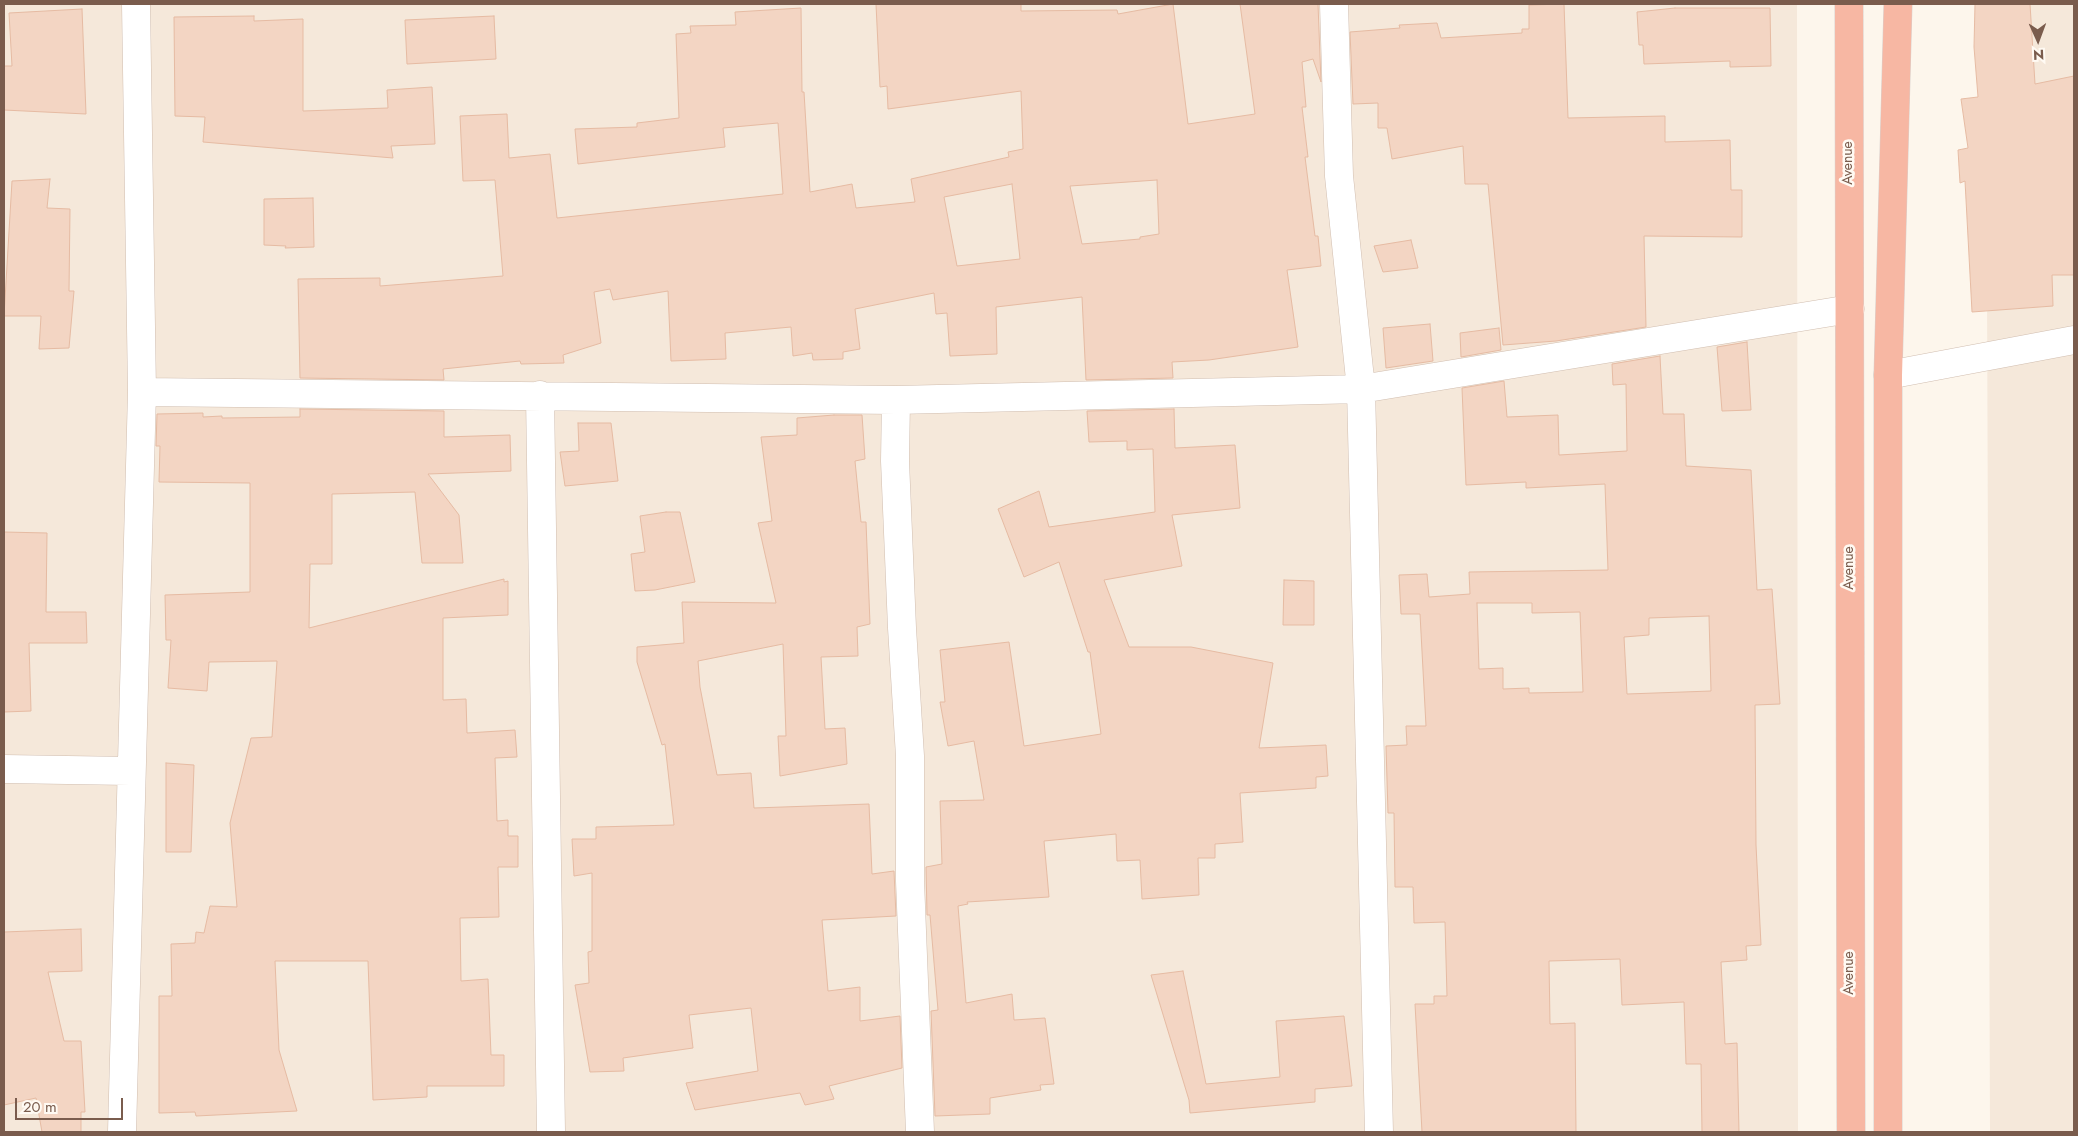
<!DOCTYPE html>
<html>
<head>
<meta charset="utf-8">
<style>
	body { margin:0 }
	#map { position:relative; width:2078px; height:1136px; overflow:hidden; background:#fdf6ec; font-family:Jost,sans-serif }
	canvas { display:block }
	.frame { position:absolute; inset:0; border:5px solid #7a5c4d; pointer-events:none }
	.north { position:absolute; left:2013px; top:15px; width:50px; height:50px; -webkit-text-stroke:4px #fffaf3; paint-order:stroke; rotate:178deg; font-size:14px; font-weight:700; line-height:20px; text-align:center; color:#7a5c4d }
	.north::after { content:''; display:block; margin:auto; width:18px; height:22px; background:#7a5c4d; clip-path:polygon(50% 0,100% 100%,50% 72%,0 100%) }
	.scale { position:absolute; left:15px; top:1098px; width:108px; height:22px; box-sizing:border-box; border:2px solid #7a5c4d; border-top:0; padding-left:6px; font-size:15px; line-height:18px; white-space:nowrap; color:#7a5c4d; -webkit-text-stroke:4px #fffaf3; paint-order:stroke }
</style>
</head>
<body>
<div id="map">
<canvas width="2078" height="1136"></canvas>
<div class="frame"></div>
<div class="north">N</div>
<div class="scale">20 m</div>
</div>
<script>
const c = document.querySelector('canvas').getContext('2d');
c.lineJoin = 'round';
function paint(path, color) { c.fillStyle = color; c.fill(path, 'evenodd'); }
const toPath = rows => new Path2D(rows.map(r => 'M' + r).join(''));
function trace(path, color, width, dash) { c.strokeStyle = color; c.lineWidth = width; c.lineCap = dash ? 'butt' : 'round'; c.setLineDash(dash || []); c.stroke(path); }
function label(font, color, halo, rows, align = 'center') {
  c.font = font + ' Jost,sans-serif'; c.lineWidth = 5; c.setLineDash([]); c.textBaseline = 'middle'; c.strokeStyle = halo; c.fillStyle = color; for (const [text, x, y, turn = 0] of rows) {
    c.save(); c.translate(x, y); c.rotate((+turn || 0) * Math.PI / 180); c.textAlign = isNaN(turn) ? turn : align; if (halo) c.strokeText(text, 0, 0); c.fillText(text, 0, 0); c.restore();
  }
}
const residential = toPath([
	[4,4,1797,4,1798,1132,4,1132],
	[1986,4,2074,4,2074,1132,1990,1132]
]);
const building = toPath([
	[876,4,1021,4,1021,11,1117,10,1118,14,1173,4,1188,124,1255,114,1240,4,1318,4,1321,82,1313,59,1302,62,1306,107,1302,107,1308,157,1305,157,1315,236,1318,236,1321,266,1287,270,1298,347,1209,360,1172,362,1173,378,1086,380,1082,297,996,307,997,354,950,356,947,313,936,314,934,293,855,309,860,349,843,352,843,359,813,360,812,353,793,356,791,327,725,333,726,359,671,361,668,291,613,300,610,289,594,292,601,343,563,355,564,363,521,364,520,361,443,369,444,380,300,378,298,279,380,278,380,286,503,276,495,180,463,181,460,116,507,114,509,158,550,154,557,218,783,194,778,123,723,128,725,147,578,164,575,129,637,127,637,123,679,118,676,34,691,33,690,26,736,25,735,12,801,8,802,92,804,92,810,192,852,184,856,208,915,202,911,179,1009,157,1008,152,1023,149,1021,91,888,109,887,86,880,87,876,4],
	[1157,180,1159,234,1140,237,1140,239,1082,244,1070,186,1157,180],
	[1012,184,1020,259,957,266,944,197,1012,184],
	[1564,4,1568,118,1665,116,1665,142,1730,140,1731,190,1742,190,1742,237,1644,236,1646,327,1556,341,1503,345,1488,184,1465,184,1463,146,1392,159,1387,128,1378,128,1378,103,1353,104,1350,32,1400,28,1399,25,1437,23,1441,38,1522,33,1522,29,1529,29,1529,5,1564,4],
	[1975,4,2030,4,2035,84,2074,76,2074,275,2052,275,2053,306,1972,312,1965,181,1960,183,1958,150,1968,148,1961,99,1978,97,1974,47,1975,4],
	[1675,8,1770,8,1771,66,1730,67,1730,61,1644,64,1643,45,1639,45,1637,12,1675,8],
	[82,9,86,114,4,110,4,66,12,66,9,13,82,9],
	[254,16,254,21,303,19,303,111,388,108,387,90,432,87,435,144,391,146,393,158,203,142,205,117,175,116,174,17,254,16],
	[494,16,496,59,407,64,405,20,494,16],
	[50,179,47,208,70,209,69,291,74,291,69,348,39,349,41,316,4,316,12,181,50,179],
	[313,198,314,247,285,248,286,246,264,245,264,199,313,198],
	[1411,240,1418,268,1383,272,1374,246,1411,240],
	[1430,324,1433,361,1386,368,1383,328,1430,324],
	[1499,328,1501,350,1461,357,1460,333,1499,328],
	[1747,342,1751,410,1722,411,1717,347,1747,342],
	[1660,356,1663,414,1684,414,1686,466,1751,470,1757,590,1772,589,1780,704,1755,705,1756,845,1761,945,1746,946,1747,960,1721,962,1725,1044,1737,1043,1739,1132,1702,1132,1701,1064,1686,1064,1684,1002,1622,1005,1620,959,1549,961,1550,1024,1575,1023,1576,1132,1422,1132,1415,1004,1434,1004,1434,996,1447,996,1445,922,1414,923,1413,887,1395,887,1394,813,1388,813,1386,746,1407,745,1406,726,1426,726,1420,614,1401,614,1399,575,1427,574,1429,597,1470,594,1469,572,1608,570,1605,484,1526,488,1526,482,1466,485,1462,388,1504,381,1507,417,1558,415,1559,455,1627,451,1626,384,1613,385,1612,364,1660,356],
	[1477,603,1532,603,1532,613,1580,612,1583,692,1529,693,1529,688,1503,689,1503,668,1479,669,1477,603],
	[1709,616,1711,691,1627,694,1624,637,1649,635,1649,618,1709,616],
	[300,409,444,411,444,437,510,435,511,471,428,474,459,515,463,563,422,563,415,492,332,494,332,564,310,564,309,628,504,579,504,582,508,581,508,615,443,618,443,700,466,699,467,733,515,730,517,757,495,758,497,821,508,820,508,836,518,836,518,867,498,867,499,917,460,918,461,981,488,979,491,1055,504,1055,504,1086,427,1086,427,1097,373,1100,368,961,275,961,279,1050,297,1111,196,1116,195,1112,159,1113,159,996,172,996,171,944,195,943,196,932,204,933,210,906,237,907,230,823,251,738,272,737,277,661,209,662,207,691,168,688,171,640,166,640,165,595,250,592,250,483,159,482,160,446,156,446,157,414,203,413,203,417,222,416,222,418,300,417,300,409],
	[1174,409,1175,448,1235,445,1240,508,1172,515,1182,566,1104,580,1129,647,1191,647,1273,663,1259,748,1326,745,1328,776,1316,777,1316,788,1240,793,1243,842,1215,844,1215,858,1198,858,1199,895,1142,899,1140,860,1117,861,1116,834,1044,841,1049,897,967,902,968,904,958,906,966,1003,1012,994,1014,1020,1045,1018,1054,1084,1040,1085,1041,1090,990,1098,990,1114,935,1116,931,1011,938,1010,930,915,927,915,926,867,942,864,940,801,984,800,974,741,948,746,940,702,945,702,940,650,1009,642,1024,746,1101,734,1090,652,1088,652,1059,562,1024,577,998,509,1039,491,1049,527,1155,512,1153,449,1127,450,1127,441,1089,442,1087,411,1174,409],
	[834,415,862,415,865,459,855,461,861,522,866,522,870,624,857,627,858,656,821,657,825,729,845,728,847,764,780,776,778,736,786,736,783,644,698,661,700,687,717,775,751,773,754,808,869,804,872,874,894,871,896,916,822,920,828,991,860,987,860,1021,900,1016,902,1068,829,1086,834,1099,805,1105,800,1093,695,1110,686,1083,758,1071,751,1008,689,1015,693,1048,623,1058,624,1071,590,1072,575,985,589,983,588,952,592,951,592,873,574,876,572,839,596,839,596,827,674,825,665,744,662,745,637,662,637,647,684,643,682,602,776,603,758,523,772,521,761,437,797,435,797,418,834,415],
	[578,423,611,423,618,481,565,486,560,452,579,451,578,423],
	[666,512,680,512,695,582,655,590,635,591,631,554,645,552,640,516,666,512],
	[4,532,47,533,46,612,86,612,87,643,29,643,31,711,4,712,4,532],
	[1284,580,1314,581,1314,625,1283,625,1284,580],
	[166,763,194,765,191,852,166,852,166,763],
	[81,929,82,971,48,972,64,1041,81,1041,85,1112,81,1112,81,1132,42,1132,36,1098,4,1105,4,932,81,929],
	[1183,971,1206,1084,1280,1077,1276,1021,1344,1016,1352,1086,1315,1089,1315,1102,1190,1113,1189,1100,1151,975,1183,971]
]);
const street = toPath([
	[1334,4,1339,176,1361,389,1379,1132],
	[1888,375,2074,340],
	[142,392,896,400,1361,389,1850,309],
	[540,395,551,1132],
	[896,400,895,461,902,628,910,756,910,881,920,1132],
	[4,769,130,771],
	[122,1132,142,392,136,4]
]);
const highway = toPath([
	[1849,4,1851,1132],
	[1888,1132,1888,375,1898,4]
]);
const streetNames = [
	["Avenue",1849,163,-90],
	["Avenue",1850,568,-90],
	["Avenue",1850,973,-90]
];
paint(residential, '#f5e8da');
paint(building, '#f3d5c3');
trace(building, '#e6bba3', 1);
trace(street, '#d1beb0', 29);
trace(highway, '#dad1cd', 29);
trace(street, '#fff', 28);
trace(highway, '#f7b7a3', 28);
label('14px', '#7a5c4d', '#fffaf3', streetNames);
</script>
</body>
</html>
